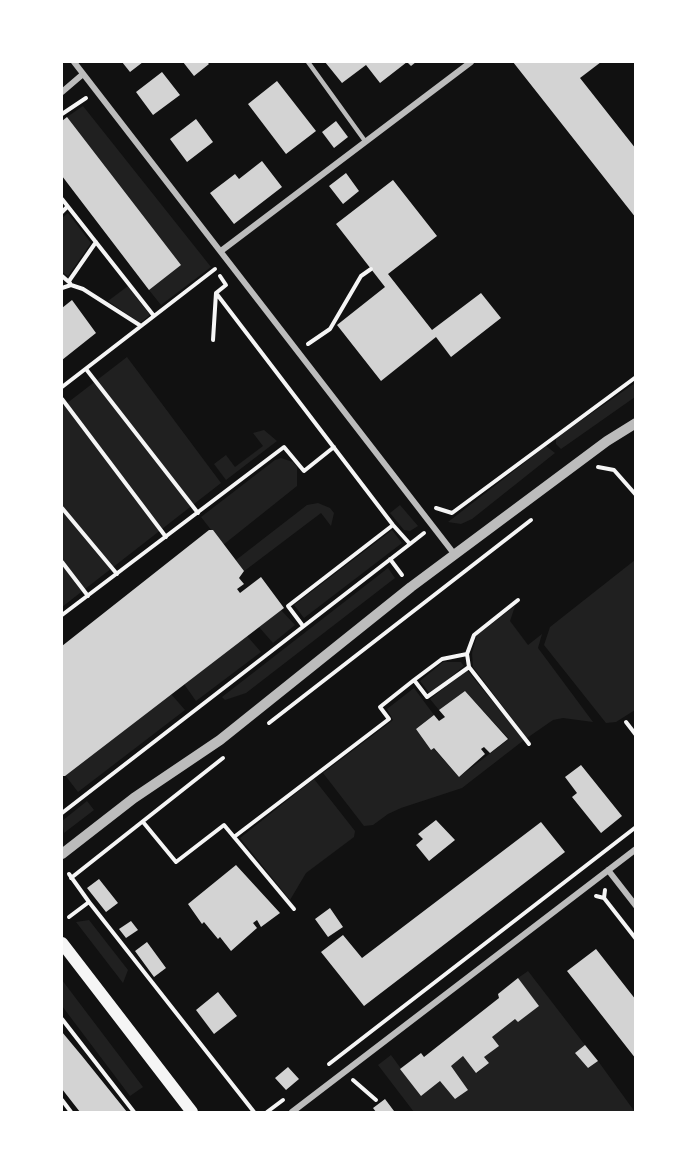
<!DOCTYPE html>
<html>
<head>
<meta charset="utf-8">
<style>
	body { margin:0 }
	#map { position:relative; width:697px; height:1174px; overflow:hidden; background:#111; font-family:"Space Grotesk",sans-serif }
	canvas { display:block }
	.frame { position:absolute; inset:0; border:63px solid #fff; pointer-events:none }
</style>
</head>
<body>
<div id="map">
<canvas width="697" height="1174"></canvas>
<div class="frame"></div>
</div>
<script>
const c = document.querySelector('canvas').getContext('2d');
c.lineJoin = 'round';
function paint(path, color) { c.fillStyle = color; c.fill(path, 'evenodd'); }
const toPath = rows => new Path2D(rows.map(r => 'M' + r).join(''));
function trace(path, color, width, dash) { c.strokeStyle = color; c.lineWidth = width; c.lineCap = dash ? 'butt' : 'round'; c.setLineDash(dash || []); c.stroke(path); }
const green = toPath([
	[83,106,211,267,161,305,149,290,181,265,67,117],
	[68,213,91,243,68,276,62,272,62,218],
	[128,286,150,315,140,323,108,301],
	[127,357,221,483,62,607,62,407],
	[635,383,635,397,561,449,556,444,556,438],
	[264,430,277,441,226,480,214,464,226,455,235,467,263,446,253,433],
	[546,446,555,453,472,519,461,524,448,522],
	[281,458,293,462,297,467,297,486,223,545,201,517,275,460],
	[318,503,330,508,334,513,331,526,321,513,243,572,236,560,307,505],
	[400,505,418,526,410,531,404,530,390,513],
	[392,530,402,543,304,618,294,605],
	[635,560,635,710,616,722,606,723,544,645,550,627],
	[388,568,395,578,246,693,225,700,222,697],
	[515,606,510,621,528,645,542,634,538,648,593,722,563,718,553,720,527,738,473,667,472,653,477,635],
	[281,610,295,625,273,643,259,627],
	[247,636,261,652,196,701,184,684],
	[443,662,461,662,464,666,430,694,420,681],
	[467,670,524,740,462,788,401,808,388,814,373,825,364,826,323,773,393,720,387,709,414,688,434,715,416,729,459,777,509,739,465,691,439,710,430,699],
	[171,694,185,710,78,792,65,775],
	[314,779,355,831,354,837,306,873,290,900,240,838],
	[87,801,94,810,64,833,62,821],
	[89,920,128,970,123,983,76,922],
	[528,971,585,1045,575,1053,588,1068,598,1061,635,1112,414,1112,378,1065,391,1055,421,1096,440,1081,455,1099,468,1090,451,1066,463,1056,477,1073,489,1063,484,1057,498,1046,492,1037,515,1019,518,1022,539,1006,518,978],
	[62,980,143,1087,130,1096,62,1006]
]);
const building = toPath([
	[122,62,143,62,130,72],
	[183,62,207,62,209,64,194,76],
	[325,62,416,62,411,66,407,62,380,83,366,65,342,83],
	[513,62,601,62,580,78,636,149,636,218],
	[162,72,180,95,153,115,136,92],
	[277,81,316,131,286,154,248,104],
	[67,117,181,265,149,290,62,176,62,121],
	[196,119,213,142,187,162,170,139],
	[336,121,348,137,334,148,322,132],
	[262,161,282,187,234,224,210,193,235,174,239,179],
	[346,173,359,191,343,204,329,186],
	[393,180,437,236,388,274,432,330,481,293,501,318,451,357,436,337,381,381,337,325,385,287,336,224],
	[72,300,96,333,62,360,62,308],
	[209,530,213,530,244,571,239,578,244,584,237,589,240,593,261,577,284,608,65,776,62,776,62,646],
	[465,691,508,739,490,753,484,747,481,749,485,754,459,777,434,748,431,750,416,729,434,715,439,721,445,717,439,710],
	[581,765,622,816,601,833,572,797,577,793,565,777],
	[436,820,455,840,429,861,416,845,423,839,418,834],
	[541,822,565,852,364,1006,321,952,343,935,362,958],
	[236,865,280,913,261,927,257,920,253,923,257,928,231,951,220,937,218,939,204,922,202,924,188,904],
	[99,879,118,903,106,912,87,888],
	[330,908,343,927,328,937,315,919],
	[131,921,138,930,126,938,119,929],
	[147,942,166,968,154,977,135,951],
	[596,949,636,1000,636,1059,567,971],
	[518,978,539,1006,518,1022,515,1019,492,1037,499,1046,484,1057,489,1063,476,1073,463,1056,451,1066,468,1090,455,1099,440,1081,421,1096,400,1069,421,1053,424,1057,499,998,498,994],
	[218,992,237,1016,214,1034,196,1010],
	[62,1032,82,1056,127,1112,80,1112,62,1089],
	[585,1045,598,1061,588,1068,575,1053],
	[288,1067,299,1079,286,1090,275,1078],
	[385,1099,394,1111,376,1112,373,1108]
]);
const path = toPath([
	[62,114,86,98],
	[62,199,154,316],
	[62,212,67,207],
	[62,276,70,283],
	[220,276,226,285,216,293,393,525,410,544,424,533],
	[69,281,96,242],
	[62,288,71,285,83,289,141,326],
	[213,340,216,293],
	[308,344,330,329,361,276,371,269],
	[86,369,198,513],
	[62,387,215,269],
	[62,399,166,537],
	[598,467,614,470,636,495],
	[62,508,117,574],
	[436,508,452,513,636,377],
	[390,559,402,575],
	[62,562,88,596],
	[62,615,284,447,304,471,334,447],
	[303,626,288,606,393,525],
	[469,667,467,654,474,635,518,600],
	[414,680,442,659,467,654],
	[626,722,636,735],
	[269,723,531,520],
	[62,813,410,544],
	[143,822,176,862,224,825,294,909],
	[234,837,389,719,380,707,414,680,427,697,469,667,529,744],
	[69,874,89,902,69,917],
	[71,878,223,758],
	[596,896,604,898,605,890],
	[604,898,636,939],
	[89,902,254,1112],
	[62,1019,134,1112],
	[329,1064,636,827],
	[353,1080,376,1100],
	[62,1100,71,1112],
	[267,1112,283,1100]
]);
const service = toPath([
	[308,62,365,141]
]);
const minor = toPath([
	[74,62,455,555],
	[62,92,83,74],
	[221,251,471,62],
	[608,870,636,906],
	[292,1112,636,849]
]);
const tertiary = toPath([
	[62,854,134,798,220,740,411,587,607,441,636,423]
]);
const secondary = toPath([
	[62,943,192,1112]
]);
paint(green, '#202020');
paint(building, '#d3d3d3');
trace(path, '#f5f5f5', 4);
trace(service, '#bcbcbc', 4.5);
trace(minor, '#bcbcbc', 6);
trace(tertiary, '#bcbcbc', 10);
trace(secondary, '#f5f5f5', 12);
</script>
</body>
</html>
